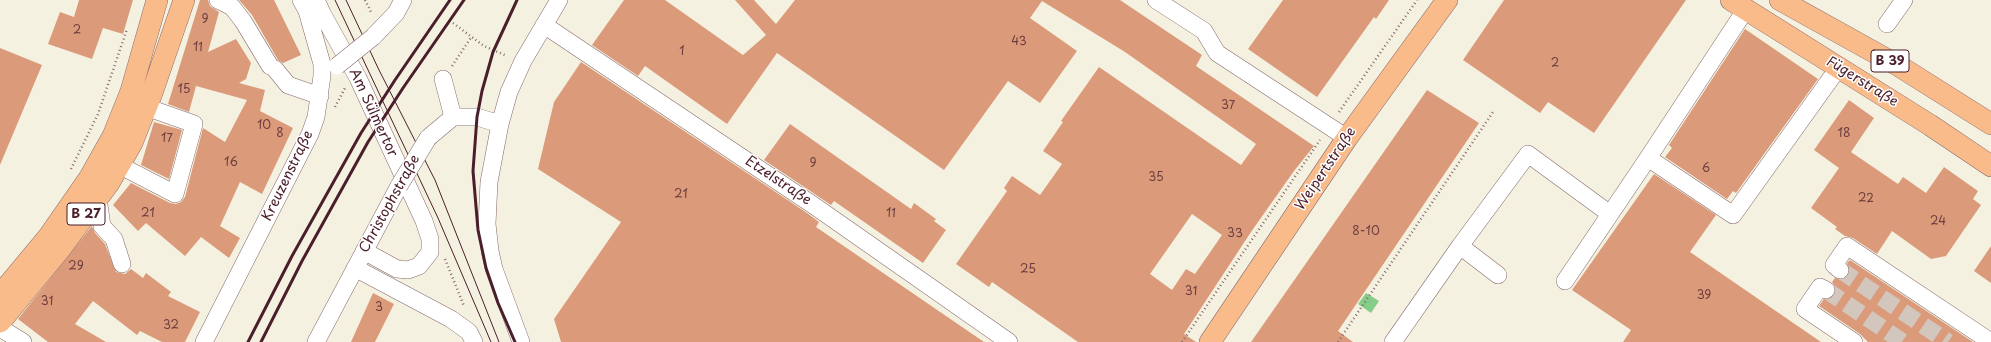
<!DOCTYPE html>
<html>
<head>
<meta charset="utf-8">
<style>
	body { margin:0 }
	canvas { display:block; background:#f5f1e1 }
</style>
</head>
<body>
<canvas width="1991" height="342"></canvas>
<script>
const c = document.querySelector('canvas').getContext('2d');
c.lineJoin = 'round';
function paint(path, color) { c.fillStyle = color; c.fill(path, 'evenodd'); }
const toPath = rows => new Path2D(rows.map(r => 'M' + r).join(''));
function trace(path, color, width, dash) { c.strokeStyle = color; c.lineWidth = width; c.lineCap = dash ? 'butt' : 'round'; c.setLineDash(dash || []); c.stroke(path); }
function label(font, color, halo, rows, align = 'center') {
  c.font = font + ' "Playpen Sans",sans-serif'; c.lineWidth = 3; c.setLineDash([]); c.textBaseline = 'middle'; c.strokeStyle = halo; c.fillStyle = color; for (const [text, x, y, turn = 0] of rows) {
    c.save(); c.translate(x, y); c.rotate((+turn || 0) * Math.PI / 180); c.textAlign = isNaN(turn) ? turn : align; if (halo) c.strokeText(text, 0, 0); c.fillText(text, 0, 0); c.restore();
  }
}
const green = toPath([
	[1366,293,1379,301,1371,313,1358,304]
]);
const building = toPath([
	[79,0,133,0,123,34,103,28,92,59,48,44,60,12,74,17],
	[200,0,208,0,210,6,219,12,208,52,236,39,251,63,246,79,239,83,265,90,260,111,293,128,262,194,240,182,220,226,240,238,229,258,201,237,185,256,146,223,138,231,113,205,131,183,170,203,176,204,181,202,185,197,203,128,225,142,247,100,196,86,189,112,168,104],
	[239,0,274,0,301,55,283,63,278,60,252,15],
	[624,0,665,0,743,55,766,35,735,0,754,0,776,24,795,0,1120,0,1202,55,1196,66,1314,146,1294,171,1251,232,1184,334,1196,342,1078,342,992,282,989,287,956,264,1007,191,1004,188,1012,176,1040,195,1062,164,1043,151,1063,122,1061,121,1099,67,1241,165,1256,144,1125,52,1042,1,1030,18,1077,51,1040,103,1008,81,944,170,777,53,727,124,645,66,638,76,592,45],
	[1192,214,1222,235,1195,274,1186,269,1172,290,1150,274],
	[1283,0,1389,0,1376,19,1374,17,1317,97,1248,49],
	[1504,0,1686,0,1594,133,1548,102,1540,113,1463,60],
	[1745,29,1818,79,1736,193,1733,191,1727,199,1665,157,1672,148,1669,145],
	[0,48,42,65,0,165],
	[581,62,807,213,819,222,816,227,984,342,561,342,554,319,621,222,538,169,554,102],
	[1427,90,1479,123,1338,331,1353,342,1251,342],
	[1849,100,1874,118,1851,152,1898,184,1903,177,1926,193,1944,167,1978,191,1973,199,1981,205,1946,256,1931,259,1892,231,1877,254,1853,238,1845,236,1835,229,1837,227,1811,208,1839,168,1814,150],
	[154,122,182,130,169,179,141,165],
	[790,124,911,209,914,203,936,219,934,221,946,230,923,263,834,201,831,205,764,160],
	[1654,174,1716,215,1690,252,1821,342,1623,342,1631,330,1572,290],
	[92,226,95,233,105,244,116,272,125,274,131,269,143,278,146,273,171,292,168,296,200,312,185,342,162,342,140,331,137,335,93,301,75,324,106,342,48,342,18,319],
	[1991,246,1991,283,1974,271],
	[1850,260,1973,342,1868,342,1860,334,1819,306,1824,299,1831,299,1835,295,1836,289,1832,282,1835,278,1843,279,1848,276,1850,271,1847,263],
	[373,293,394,304,375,342,351,342]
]);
const minorTunnel = toPath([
	[1840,270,1948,342],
	[1826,290,1903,342]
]);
const path = toPath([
	[365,0,372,14],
	[453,23,484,46,507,56],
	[452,66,472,36],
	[335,107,345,88],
	[1339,112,1417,0],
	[71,169,98,114,127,29],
	[445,259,464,306],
	[1182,342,1320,140],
	[1338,342,1493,112]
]);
const minor = toPath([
	[218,0,232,7,243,21,270,66],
	[316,0,323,15,358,78,424,221,430,239,430,252,419,266,408,270,397,269,364,251],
	[1156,0,1204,31,1217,53,1347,138],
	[1746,9,1648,158,1733,215,1839,67],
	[1887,24,1904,0],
	[544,25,813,205,1009,342],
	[373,37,396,13,403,0],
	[275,69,288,85,320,96],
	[443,79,453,117],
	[428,138,453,117,477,117,500,124],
	[119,165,175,194,194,124,146,107],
	[98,198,102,226,114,239,122,264],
	[1460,246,1528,154,1610,214],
	[355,268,451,319,469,332,474,342],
	[1840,270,1834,265,1847,246,1991,342],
	[1565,281,1648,158],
	[1826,290,1820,287,1805,309,1854,342],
	[0,328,23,342],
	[204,342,310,134,316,117,322,76,322,64,307,11,301,0],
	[316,342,399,186],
	[521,342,494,269,490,251,487,224,489,182,500,124,509,92,523,61,559,0],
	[1393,342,1460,246,1498,275]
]);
const major = toPath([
	[1731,0,1930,125,1991,166],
	[1780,0,1899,66,1991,124],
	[0,295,49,236,90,177,113,136,131,91,157,0],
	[0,322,61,248,109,183,132,143,152,93,184,0],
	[1210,342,1347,138,1447,0]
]);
const tram = toPath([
	[335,0,438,218,491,342],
	[346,0,379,70,435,180,499,342]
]);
const rail = toPath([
	[248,342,292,256,361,133,395,80,450,0],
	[261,342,302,261,368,142,403,88,464,0],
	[515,342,498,303,486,268,478,230,473,171,477,117,482,91,493,52,517,0]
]);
const minorBridge = toPath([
	[337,66,373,37],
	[399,186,428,138]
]);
const numberNames = [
	["9",205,20],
	["2",77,31],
	["43",1019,42],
	["11",198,48],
	["1",682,52],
	["2",1555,64],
	["15",184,90],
	["37",1228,106],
	["10",264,126],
	["8",280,134],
	["18",1844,134],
	["17",167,139],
	["16",231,163],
	["9",813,164],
	["6",1706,169],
	["35",1156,178],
	["21",681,195],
	["22",1866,199],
	["21",148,214],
	["11",891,214],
	["24",1938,222],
	["8-10",1366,232],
	["33",1235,234],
	["29",76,267],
	["25",1028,270],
	["31",1191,292],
	["39",1704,296],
	["31",47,302],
	["3",379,308],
	["32",171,326]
];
const shields = [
	[1890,61,38],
	[86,214,38]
];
const shieldNames = [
	["B 39",1890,61],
	["B 27",86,214]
];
const streetNames = [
	["Fügerstraße",1862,82,32],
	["Am Sülmertor",373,113,65],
	["Weipertstraße",1326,169,-56],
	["Kreuzenstraße",288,176,-64],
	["Etzelstraße",778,181,34],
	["Christophstraße",390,204,-61]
];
paint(green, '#86cd88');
paint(building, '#db9b7a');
trace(minorTunnel, '#d3c7bd', 17, [17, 8]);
trace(minor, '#86686b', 18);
trace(major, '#86686b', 22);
trace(path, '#86686b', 2.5, [1, 3]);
trace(minor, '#fff', 17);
trace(major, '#fabb8b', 21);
trace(tram, '#4a1f2b', 1);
trace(rail, '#4a1f2b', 3);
trace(minorBridge, '#86686b', 18, []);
trace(minorBridge, '#fff', 17);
label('12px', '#6e3e3f', null, numberNames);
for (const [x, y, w] of shields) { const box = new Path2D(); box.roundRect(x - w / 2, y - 11, w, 22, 3); c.fillStyle = '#fff'; c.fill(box); trace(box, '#4a1f2b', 1); }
label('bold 13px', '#4a1f2b', null, shieldNames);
label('14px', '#4a1f2b', '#fff', streetNames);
</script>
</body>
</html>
